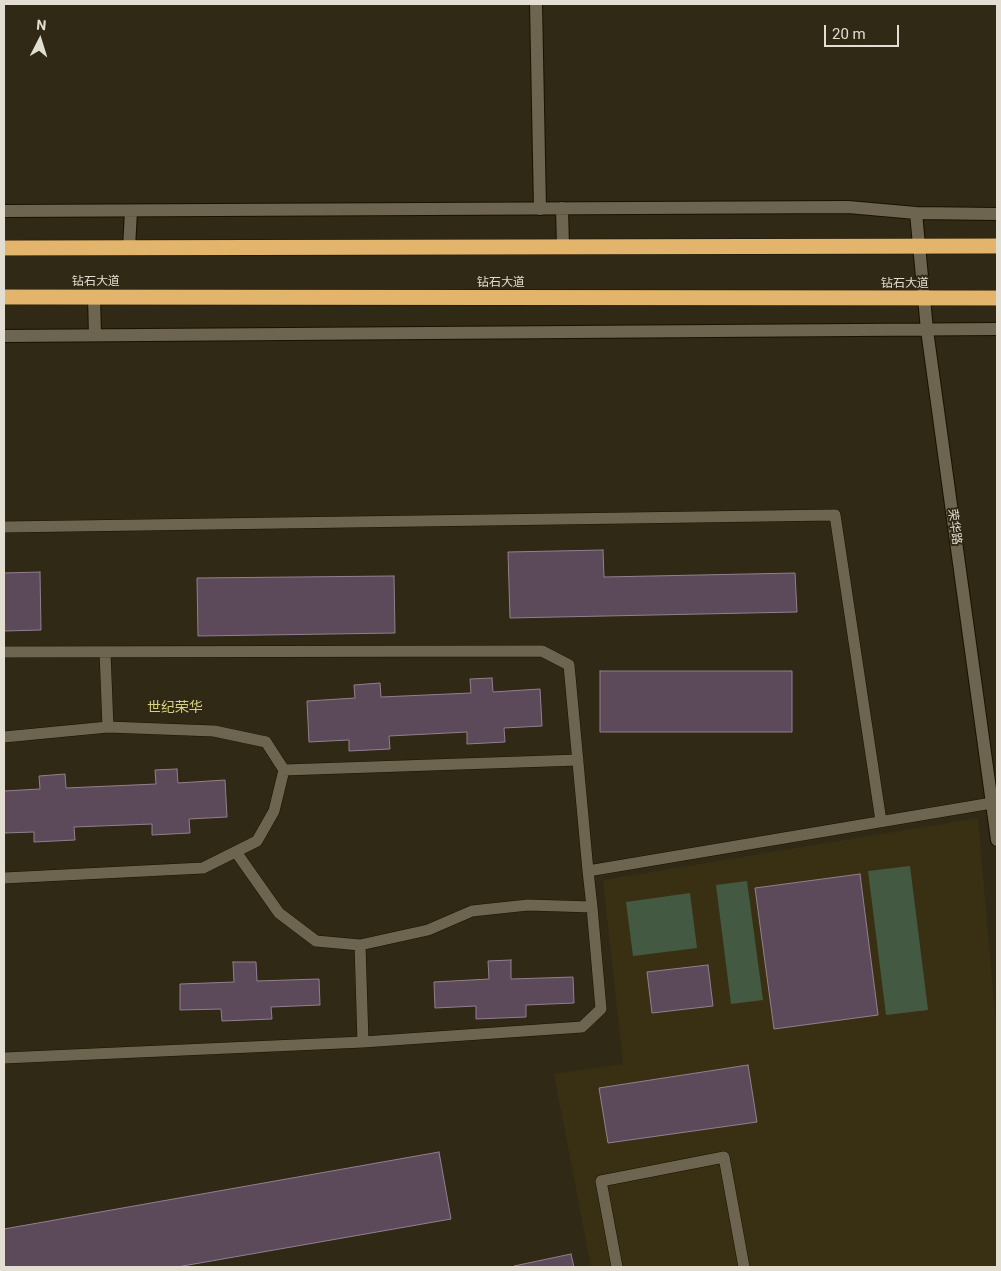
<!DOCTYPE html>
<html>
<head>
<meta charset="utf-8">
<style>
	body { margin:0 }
	#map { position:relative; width:1001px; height:1271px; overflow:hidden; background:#302915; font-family:Roboto,sans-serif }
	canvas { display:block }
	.frame { position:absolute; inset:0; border:5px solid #e2ded1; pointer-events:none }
	.north { position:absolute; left:15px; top:15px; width:50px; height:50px; -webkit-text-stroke:4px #302915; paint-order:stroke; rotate:5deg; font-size:14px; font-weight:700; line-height:20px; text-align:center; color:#e2ded1 }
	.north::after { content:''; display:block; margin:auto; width:18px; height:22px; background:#e2ded1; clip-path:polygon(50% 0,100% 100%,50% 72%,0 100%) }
	.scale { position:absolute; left:824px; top:25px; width:75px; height:22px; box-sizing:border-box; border:2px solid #e2ded1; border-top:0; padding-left:6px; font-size:15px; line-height:18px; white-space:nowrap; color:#e2ded1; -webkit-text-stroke:4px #302915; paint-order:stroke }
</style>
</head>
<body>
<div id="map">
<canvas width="1001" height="1271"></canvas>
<div class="frame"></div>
<div class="north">N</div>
<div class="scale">20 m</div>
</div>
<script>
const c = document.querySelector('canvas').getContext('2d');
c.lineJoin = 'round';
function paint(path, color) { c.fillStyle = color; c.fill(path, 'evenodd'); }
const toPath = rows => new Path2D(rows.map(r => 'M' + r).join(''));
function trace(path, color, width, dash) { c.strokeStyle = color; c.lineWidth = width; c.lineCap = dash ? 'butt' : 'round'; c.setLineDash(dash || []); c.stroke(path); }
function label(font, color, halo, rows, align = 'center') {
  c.font = font + ' Roboto,"Noto Sans SC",sans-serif'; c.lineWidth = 4; c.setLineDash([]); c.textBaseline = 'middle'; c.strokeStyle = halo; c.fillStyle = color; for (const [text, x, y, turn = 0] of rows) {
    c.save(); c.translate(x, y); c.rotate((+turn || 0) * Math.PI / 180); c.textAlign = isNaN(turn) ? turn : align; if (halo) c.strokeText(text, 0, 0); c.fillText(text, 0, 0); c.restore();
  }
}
const built = toPath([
	[978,818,997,1036,997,1267,591,1267,554,1074,623,1064,603,880]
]);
const green = toPath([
	[910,866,928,1010,886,1015,868,871],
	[747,881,763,1000,731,1004,716,885],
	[690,893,697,948,633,956,626,902]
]);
const building = toPath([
	[603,550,604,577,795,573,797,612,510,618,508,552,603,550],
	[40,572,41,630,4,631,4,573,40,572],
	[394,576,395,633,198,636,197,578,394,576],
	[600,671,792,671,792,732,600,732,600,671],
	[492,678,493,692,540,689,542,726,504,728,505,742,467,744,467,732,389,736,390,749,349,751,349,740,309,742,307,701,355,698,354,685,380,683,381,697,471,693,470,679,492,678],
	[177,769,178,783,225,780,227,817,189,819,190,833,152,835,152,824,74,827,75,840,34,842,34,832,4,833,4,791,40,789,39,776,65,774,66,788,156,784,155,770,177,769],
	[860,874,878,1015,774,1029,755,888,860,874],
	[511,960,511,979,573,977,574,1003,526,1005,526,1017,476,1019,476,1006,435,1008,434,982,489,979,488,961,511,960],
	[233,962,256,962,257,981,319,979,320,1005,271,1007,272,1019,222,1021,221,1009,180,1010,180,984,234,982,233,962],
	[708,965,713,1006,652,1013,647,972,708,965],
	[748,1065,757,1122,608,1143,599,1088,748,1065],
	[439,1152,451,1219,177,1267,4,1267,4,1229,439,1152],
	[571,1254,574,1267,515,1267,514,1266,571,1254]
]);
const lane = toPath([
	[4,527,835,515,881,821],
	[4,652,542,651,569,665,588,871,992,803],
	[105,652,108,727],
	[4,737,108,727,214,731,266,742,284,770,274,811,257,841,203,868,4,878],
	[284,770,578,760],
	[236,852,279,913,316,941,360,945],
	[363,1042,582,1027,601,1009,592,907],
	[4,1058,363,1042,360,945,428,930,472,911,528,905,592,907,588,871],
	[617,1267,601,1181,724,1157,744,1267]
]);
const street = toPath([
	[536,4,540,209]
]);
const secondary = toPath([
	[562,208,563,247],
	[4,211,848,207,916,213,997,214],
	[916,213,927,330,997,840],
	[129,248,131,211],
	[94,297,95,335],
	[4,336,997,329]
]);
const highway = toPath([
	[4,248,997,246],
	[4,297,997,298]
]);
const streetNames = [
	["钻石大道",96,282],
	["钻石大道",501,283],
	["钻石大道",905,284],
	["荣华路",954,527,82]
];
const neighbourhoodNames = [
	["世纪荣华",175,708]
];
paint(built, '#393014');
paint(green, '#435942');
paint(building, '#5c4959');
trace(building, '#937f90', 1);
trace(lane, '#181201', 12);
trace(street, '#181201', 14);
trace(secondary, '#181201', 14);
trace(highway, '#181201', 16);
trace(lane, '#6d654f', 11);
trace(street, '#6d654f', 12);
trace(secondary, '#6d654f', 12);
trace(highway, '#e3b56c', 15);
label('12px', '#e2ded1', '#302915', streetNames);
label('14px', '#d9d182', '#302915', neighbourhoodNames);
</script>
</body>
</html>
